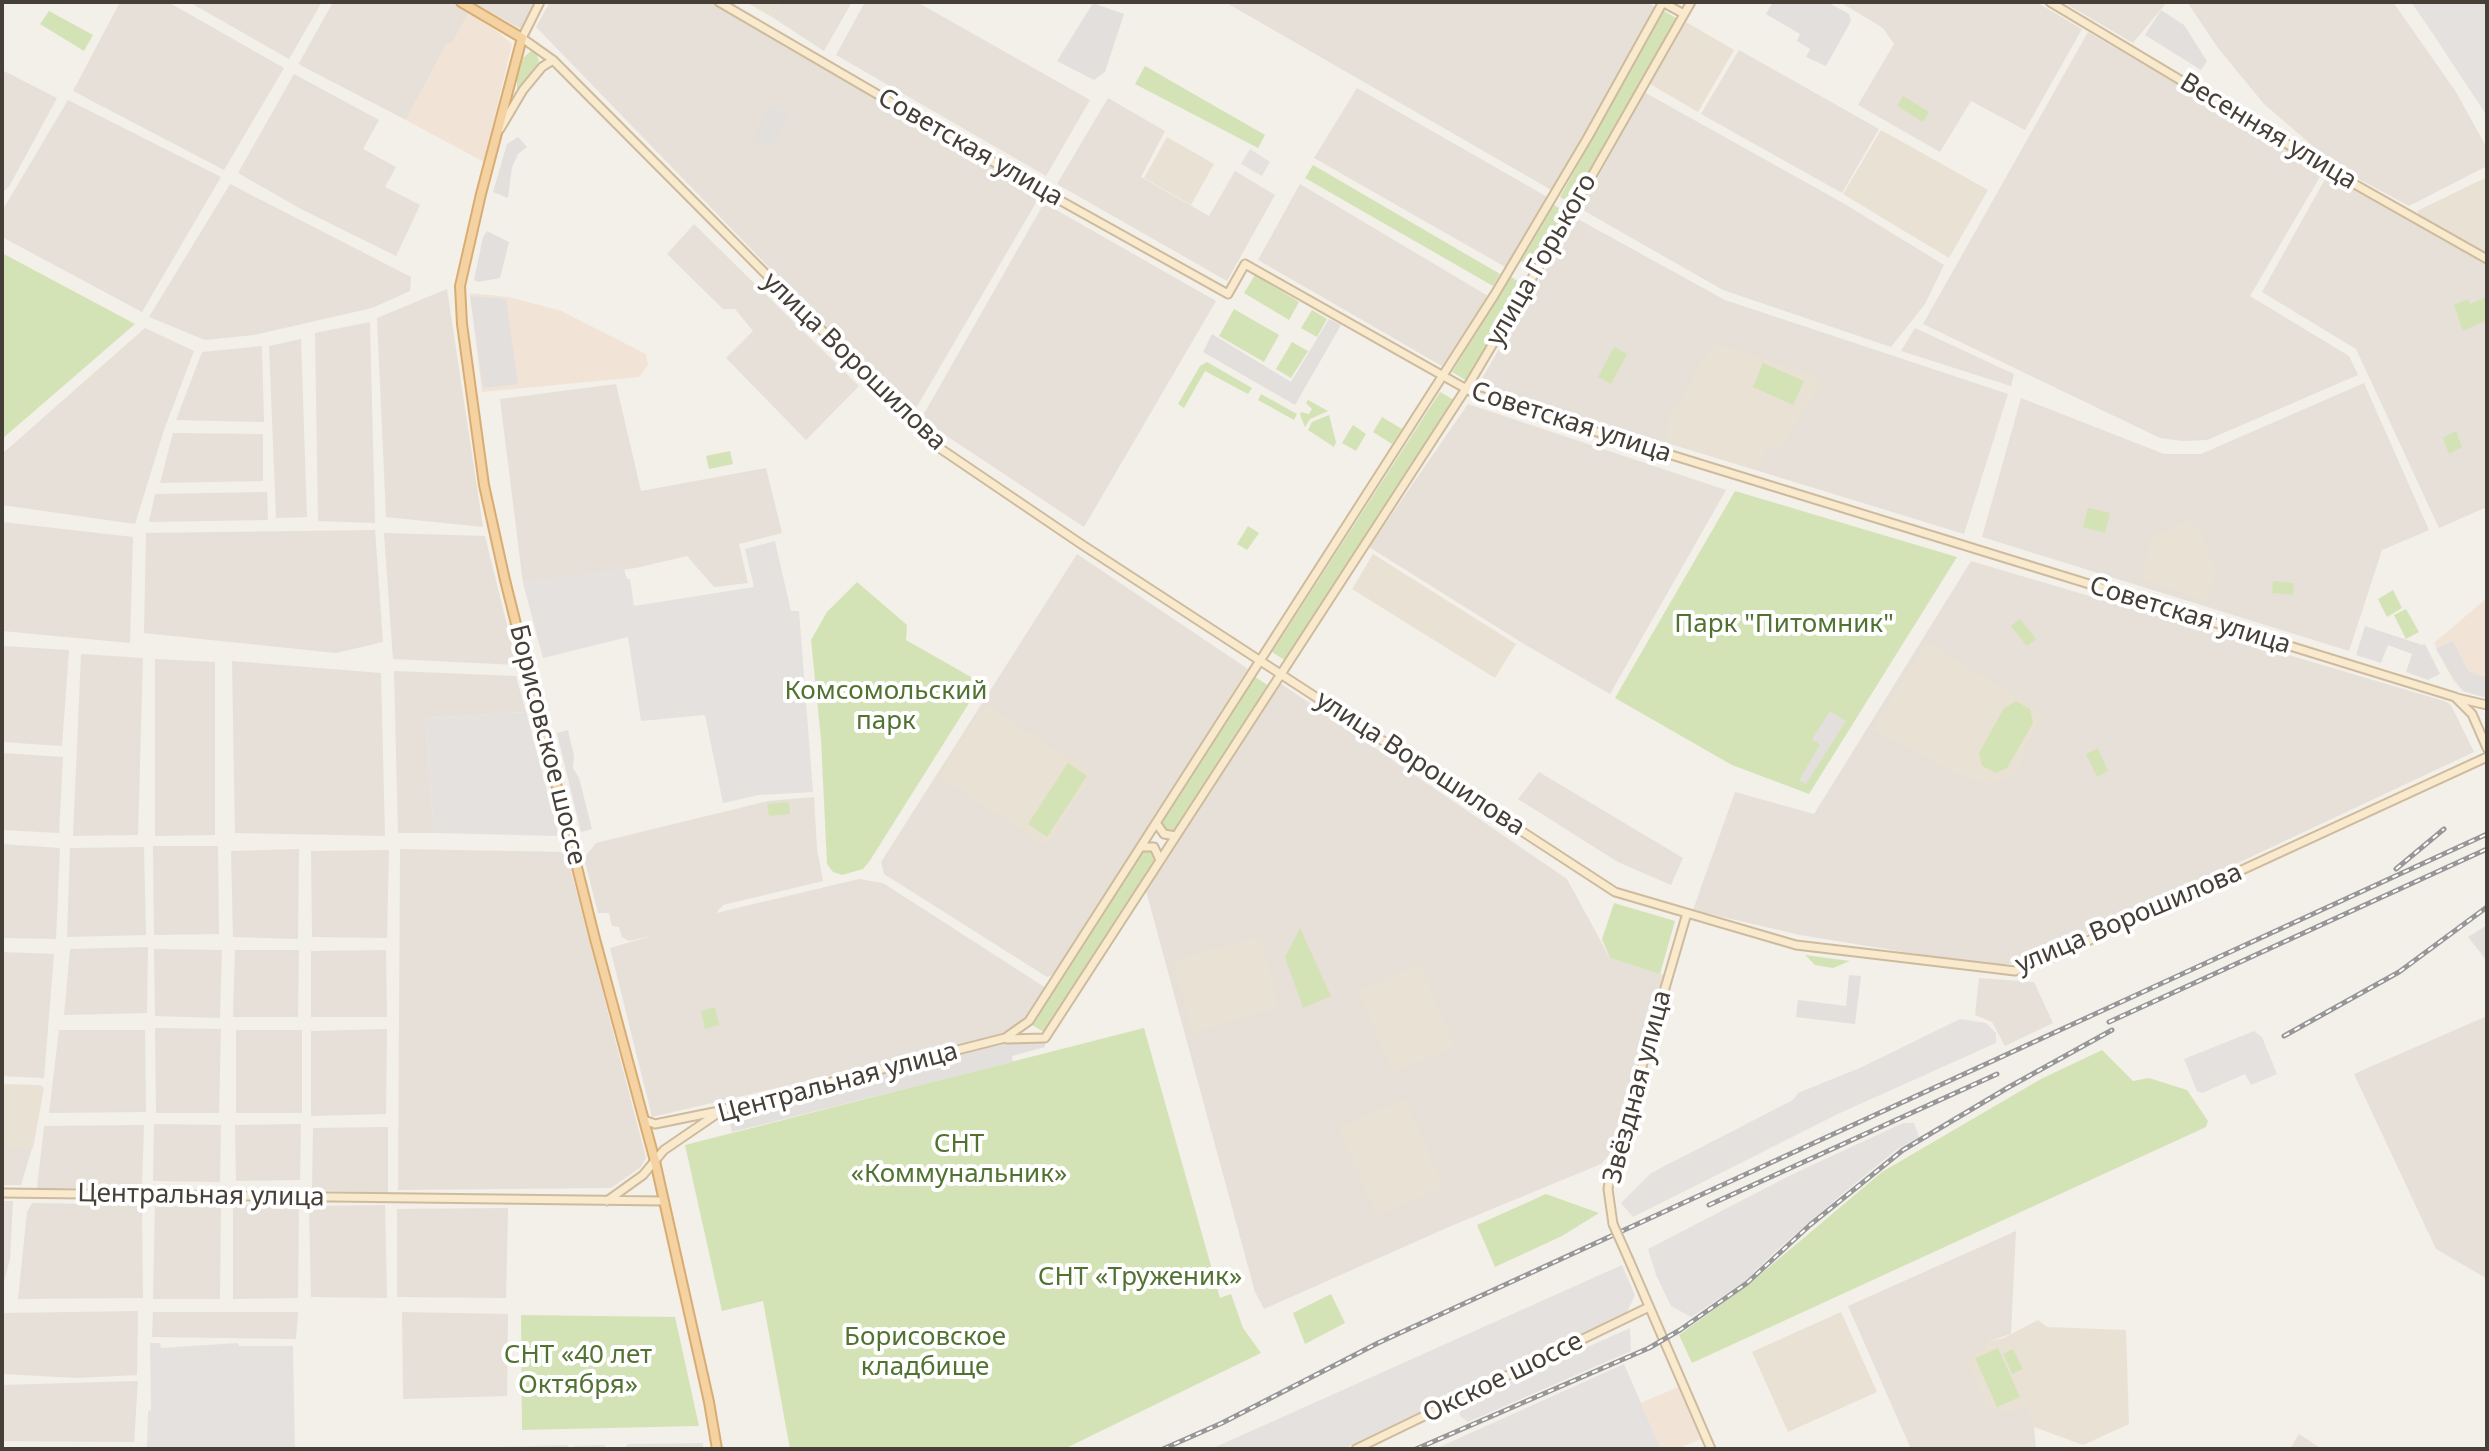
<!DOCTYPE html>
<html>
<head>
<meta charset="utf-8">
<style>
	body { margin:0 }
	#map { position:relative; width:2489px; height:1451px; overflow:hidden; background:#f3efe9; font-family:"Noto Sans",sans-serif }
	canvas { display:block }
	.frame { position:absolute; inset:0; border:4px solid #463f38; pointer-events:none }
</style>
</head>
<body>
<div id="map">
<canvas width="2489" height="1451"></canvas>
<div class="frame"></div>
</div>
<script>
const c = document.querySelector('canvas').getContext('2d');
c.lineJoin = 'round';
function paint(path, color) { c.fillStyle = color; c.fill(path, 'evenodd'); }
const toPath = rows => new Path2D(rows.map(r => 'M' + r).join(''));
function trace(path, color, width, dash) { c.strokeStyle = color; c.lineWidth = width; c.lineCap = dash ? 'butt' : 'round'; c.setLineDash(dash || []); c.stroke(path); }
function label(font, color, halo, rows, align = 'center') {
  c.font = font + ' "Noto Sans",sans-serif'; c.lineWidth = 8; c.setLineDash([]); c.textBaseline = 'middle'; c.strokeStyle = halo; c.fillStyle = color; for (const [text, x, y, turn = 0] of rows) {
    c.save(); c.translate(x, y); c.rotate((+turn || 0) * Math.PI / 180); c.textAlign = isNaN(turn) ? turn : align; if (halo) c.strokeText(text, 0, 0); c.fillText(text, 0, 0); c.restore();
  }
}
const residential = toPath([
	[120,2,168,2,284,68,224,170,73,91],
	[189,2,322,2,289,59],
	[333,2,453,2,466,10,469,13,452,43,446,45,406,120,300,65,299,63],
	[472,2,535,2,521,29],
	[550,2,710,2,1041,194,912,415,536,27],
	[780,2,852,2,824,51,772,17],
	[865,2,917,2,1090,100,1046,176,836,55],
	[1225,2,1647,2,1655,7,1553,191],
	[1840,2,2036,2,2082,29,2025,130,1971,101,1940,152,1858,105,1894,44,1883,28],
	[2063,2,2167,2,2133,43],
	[2187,2,2393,2,2456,92,2487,148,2487,166,2409,206,2357,178,2314,147,2264,104,2218,48],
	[2088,32,2324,170,2250,296,2349,356,2358,375,2207,440,2183,441,2160,438,1923,324],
	[1739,50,1879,129,1842,193,1701,114],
	[2,70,57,98,10,185,2,193],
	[294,74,379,120,363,149,396,167,385,187,420,205,396,256,301,209,238,173],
	[1357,88,1549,198,1507,268,1314,158],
	[1644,92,1843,203,1944,265,1925,304,1891,347,1723,290,1581,209],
	[1108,98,1165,131,1141,177,1209,216,1235,171,1275,195,1227,281,1057,184],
	[68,100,221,177,142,312,2,237,2,211],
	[2329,172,2487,262,2487,507,2439,528,2356,349,2262,292],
	[230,184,411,277,410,291,372,308,254,335,205,340,149,317],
	[1300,184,1488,296,1442,366,1258,260],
	[1044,203,1216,301,1084,527,921,419],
	[1576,218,1725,300,2008,394,1964,534,1478,385],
	[694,224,859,386,806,440,726,358,753,331,735,309,723,309,667,254],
	[447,289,483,527,386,517,377,318],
	[370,322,375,523,318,521,315,333],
	[145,328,194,351,164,430,135,524,2,505,2,454],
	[1915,328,2014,374,2011,386,1901,351],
	[301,339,307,517,276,518,269,346],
	[262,346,264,422,176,420,202,352],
	[2364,383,2429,530,2382,550,2349,651,1982,537,2021,398,2164,454,2201,454],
	[616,384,641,491,766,468,782,533,739,544,748,583,714,587,687,556,636,568,523,583,500,399],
	[1468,404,1726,490,1610,694,1524,644,1369,547],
	[173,433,263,434,263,481,160,483],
	[267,492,268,520,149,522,155,494],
	[2,522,133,537,130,643,2,631],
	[375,530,383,642,336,653,144,633,146,533],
	[384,533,485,536,517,665,393,659],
	[1077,554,1248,669,1056,973,1047,977,884,874,881,862],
	[1971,561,2444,701,2451,705,2474,752,2023,964,1978,964,1800,935,1693,910,1735,792,1814,814],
	[2,646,69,650,62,746,2,742],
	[81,654,143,658,138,835,73,836],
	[155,659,215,662,215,835,155,836],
	[232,661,381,673,385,836,235,833],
	[394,671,516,676,526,712,425,718,434,833,398,833],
	[1280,683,1567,879,1610,958,1668,976,1609,1155,1601,1164,1451,1226,1264,1309,1255,1292,1146,891],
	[2,753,63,757,59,833,2,830],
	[1539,772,1683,858,1671,885,1618,862,1518,799],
	[814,797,817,849,823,881,723,905,716,913,859,879,883,883,1046,988,1027,1021,1004,1035,652,1117,610,948,654,935,629,941,622,937,619,927,612,926,609,913,598,913,584,858,596,843,768,801],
	[2,844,60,848,56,939,2,938],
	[153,846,218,846,219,934,154,935],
	[144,847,146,935,67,937,70,848],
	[299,849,298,939,233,937,231,851],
	[400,849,566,852,646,1158,641,1167,611,1188,398,1190],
	[389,850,387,938,312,937,311,851],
	[148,947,147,1013,64,1015,70,949],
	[154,949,222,950,220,1018,155,1016],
	[235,950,299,950,298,1017,233,1017],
	[386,950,387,1017,311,1017,311,951],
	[2,952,54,954,44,1078,2,1076],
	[1979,978,2034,982,2053,1023,2005,1046,1992,1022,1975,1015],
	[2487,1016,2487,1277,2486,1278,2436,1249,2354,1074],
	[155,1028,221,1029,219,1113,156,1113],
	[387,1029,386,1114,311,1116,311,1031],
	[59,1030,145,1030,146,1112,49,1113],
	[236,1030,302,1030,302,1113,236,1113],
	[154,1124,221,1125,220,1182,153,1181],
	[301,1124,300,1180,236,1181,235,1125],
	[144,1125,142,1188,37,1188,44,1126],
	[388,1127,388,1193,312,1190,313,1128],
	[2,1148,32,1148,21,1185,2,1185],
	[2,1201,13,1201,10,1259,2,1289],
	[32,1203,142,1205,143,1298,18,1299,27,1212],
	[221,1203,220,1299,153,1299,155,1204],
	[299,1204,298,1298,233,1299,233,1205],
	[385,1205,387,1298,311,1297,309,1206],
	[508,1208,506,1298,397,1297,397,1209],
	[2016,1231,2011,1334,1990,1341,2028,1406,2034,1427,2036,1449,1911,1449,1848,1306],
	[138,1311,137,1375,77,1378,2,1374,2,1313],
	[153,1312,298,1312,296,1339,152,1337],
	[402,1312,508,1314,507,1396,403,1399],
	[138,1381,134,1442,2,1441,2,1385],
	[2299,1434,2322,1449,2290,1449]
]);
const commercial = toPath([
	[469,13,497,31,512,44,484,162,406,120,446,44,452,43],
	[470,293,509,297,561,311,646,354,648,365,639,377,482,392],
	[2487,598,2487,698,2463,691,2453,680,2434,643],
	[1678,1387,1701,1439,1677,1449,1661,1449,1641,1403]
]);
const industrial = toPath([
	[2411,2,2487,2,2487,116,2431,31],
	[1250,149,1270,162,1262,176,1241,164],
	[775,541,791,611,799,611,813,792,759,795,723,803,705,715,641,721,628,637,543,658,523,583,624,569,627,579,630,579,634,606,754,587,745,549],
	[526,712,559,836,434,833,425,718],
	[1960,1019,1986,1023,1996,1033,1996,1043,1840,1113,1633,1217,1621,1203,1651,1173,1793,1100,1798,1093,1862,1067],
	[2254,1031,2262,1037,2277,1074,2251,1085,2245,1074,2202,1093,2197,1091,2184,1059],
	[1903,1123,1914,1123,1919,1137,1896,1150,1841,1195,1777,1250,1743,1283,1691,1317,1671,1306,1656,1275,1648,1249,1793,1174],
	[1622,1265,1635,1295,1627,1312,1343,1449,1211,1449],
	[1630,1328,1631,1351,1468,1422,1460,1416,1458,1405],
	[150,1343,160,1343,161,1348,238,1343,239,1346,293,1346,295,1449,147,1449,148,1411,151,1410],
	[1624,1364,1661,1449,1435,1449],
	[703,1443,703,1449,430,1449,567,1445,570,1448,574,1446,604,1445,606,1448,624,1448,628,1444]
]);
const education = toPath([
	[746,2,780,2,772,17],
	[1686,22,1734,50,1698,112,1650,84],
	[1881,130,1988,190,1949,258,1843,194],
	[1167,137,1214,164,1191,205,1144,178],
	[2487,177,2487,254,2420,216,2417,211],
	[1713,344,1741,351,1813,376,1821,385,1780,447,1767,448,1757,470,1666,440,1668,421],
	[2187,521,2197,525,2217,573,2205,600,2143,580,2150,539],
	[1373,554,1516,644,1495,678,1352,589],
	[1927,642,2043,714,2013,776,1988,783,1961,776,1872,729],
	[985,704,1093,774,1047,846,938,776],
	[1260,937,1279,1007,1192,1032,1173,961],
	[1419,964,1455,1046,1394,1073,1358,992],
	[2,1084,40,1085,44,1088,33,1148,2,1148],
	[1405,1099,1444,1187,1377,1216,1338,1128],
	[1841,1312,1877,1392,1788,1432,1752,1352],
	[2038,1320,2047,1327,2126,1330,2129,1424,2083,1445,2034,1427,2028,1407,2011,1412,1987,1406,1966,1360,1990,1341,2004,1338]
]);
const green = toPath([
	[49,11,93,35,84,51,40,24],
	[1664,11,1676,18,1572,204,1560,197],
	[531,51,536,53,539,61,523,87,517,89,517,79,523,58],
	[1145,66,1265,135,1258,148,1135,84],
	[1903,96,1929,112,1923,122,1897,106],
	[1313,165,1500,274,1493,286,1305,178],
	[1554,205,1567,213,1534,269,1521,261],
	[2,253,135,324,2,439],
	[1255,275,1299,302,1289,320,1244,293],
	[1511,277,1524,285,1467,381,1452,372],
	[2487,297,2487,320,2463,331,2454,305,2468,299,2470,304],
	[1234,309,1279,335,1264,362,1219,336],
	[1312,310,1327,319,1317,337,1301,328],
	[1292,342,1308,351,1291,378,1276,369],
	[1614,347,1627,354,1611,384,1598,377],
	[1207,362,1252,388,1248,394,1205,371,1184,408,1178,404,1200,366],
	[1763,363,1804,381,1793,405,1753,387],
	[1440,392,1456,401,1286,661,1272,652],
	[1261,394,1297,414,1294,420,1258,400],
	[1308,400,1328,411,1310,419,1305,427,1300,415,1301,412,1309,414,1312,409,1306,403],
	[1329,415,1336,442,1334,447,1308,430,1312,422],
	[1382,417,1402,429,1392,444,1373,432],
	[1353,425,1366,434,1356,451,1342,443],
	[2456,431,2462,447,2449,454,2443,438],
	[730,451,733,464,709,469,706,456],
	[1735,491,1957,557,1809,794,1732,765,1615,698],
	[2088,508,2110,513,2105,533,2083,527],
	[1248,526,1259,533,1247,550,1237,544],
	[2273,581,2294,583,2293,595,2272,593],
	[857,582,907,625,906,640,971,677,976,692,869,862,863,869,842,875,833,872,827,864,821,739,811,640,827,612],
	[2393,590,2402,608,2387,617,2378,599],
	[2406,609,2419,632,2406,639,2394,615],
	[2020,619,2036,639,2027,646,2011,626],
	[1255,677,1269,686,1176,831,1172,833,1166,831,1162,827,1162,821],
	[2016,701,2030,709,2033,723,2007,768,1996,773,1982,766,1979,753,2004,708],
	[2098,748,2108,771,2097,777,2086,754],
	[1068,763,1087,776,1047,837,1028,824],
	[789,802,790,814,769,816,767,804],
	[1143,851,1153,851,1156,855,1155,862,1044,1032,1032,1025],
	[1614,903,1675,921,1660,974,1610,958,1602,939],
	[1300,928,1331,996,1303,1008,1285,957],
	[1805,955,1850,961,1833,968,1815,965],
	[715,1007,719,1025,705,1029,701,1011],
	[1144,1028,1220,1298,1231,1294,1243,1328,1261,1353,1064,1449,790,1449,763,1301,722,1311,685,1145],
	[2102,1050,2133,1081,2149,1078,2187,1090,2208,1121,2206,1127,1692,1363,1679,1335,1749,1284,1882,1172,2041,1079],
	[1546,1194,1599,1213,1562,1236,1495,1267,1477,1225],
	[1331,1294,1345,1323,1305,1344,1293,1313],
	[521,1315,675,1317,699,1426,522,1430],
	[1998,1348,2020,1397,1997,1407,1975,1358],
	[2013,1349,2023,1369,2012,1374,2003,1354]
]);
const parking = toPath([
	[1773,2,1827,2,1849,14,1851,21,1826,66,1806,57,1810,49,1797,41,1800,34,1766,14],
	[1093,3,1124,14,1105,72,1094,80,1057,61],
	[2161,10,2184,25,2207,61,2201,70,2145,35],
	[770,106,788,115,771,147,754,138],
	[518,137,527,147,518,154,512,167,508,198,493,192,507,144],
	[487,231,509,242,500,278,478,282,474,280,483,237],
	[470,296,506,299,518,384,483,388],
	[1329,319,1341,325,1295,405,1203,352,1212,334,1291,382],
	[2365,626,2422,645,2425,644,2440,674,2428,680,2406,672,2412,654,2388,645,2381,663,2356,655],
	[2453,641,2468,671,2487,678,2487,698,2463,691,2448,670,2436,649],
	[1830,711,1846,721,1806,784,1799,780,1820,745,1812,739],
	[568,730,574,756,573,768,579,778,592,829,581,832,557,733],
	[2487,925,2487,961,2468,937],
	[1849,975,1861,976,1855,1024,1796,1017,1798,1000,1846,1006],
	[1006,1042,1045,1042,1045,1047,1012,1056,1013,1062,732,1132,728,1114]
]);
const secondary = toPath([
	[540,2,522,38,553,60,938,447,1081,544,1615,892,1796,945,2015,971,2053,957,2487,757],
	[719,2,1045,192,1228,294,1245,264,1477,395,2455,697,2472,714,2487,748],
	[1662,2,1684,14],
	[2050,2,2349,181,2487,259],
	[500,129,523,90,542,67,553,60],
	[2457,698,2487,705],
	[1157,824,1164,834,1176,836],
	[1143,847,1154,847,1160,860],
	[1007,1039,1045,1038,1469,384,1573,209,1691,2],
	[644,1120,655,1124,714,1112],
	[2,1193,664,1201],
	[607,1201,643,1175,664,1150,724,1109,1005,1038,1029,1021,1495,294,1588,137,1663,2],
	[1613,1224,1608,1189,1610,1176,1687,913],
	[1629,1260,1711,1449],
	[1356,1449,1649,1307]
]);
const primary = toPath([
	[461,2,522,38,481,194,460,286,462,324,484,485,505,580,595,939,655,1161,709,1402,717,1449]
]);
const rail = toPath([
	[2396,869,2444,829],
	[2109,1022,2487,849],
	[2284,1036,2399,972,2487,907],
	[1709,1205,1997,1074],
	[1163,1449,1222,1423,1378,1343,2487,834],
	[1416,1449,1649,1348,1680,1330,1747,1283,1810,1225,1903,1150,2009,1087,2112,1030]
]);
const secondaryBridge = toPath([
	[1613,1224,1629,1260]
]);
const streetNames = [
	["Весенняя улица",2268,132,31],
	["Советская улица",970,148,30],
	["улица Горького",1542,260,-60],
	["улица Ворошилова",854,362,44],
	["Советская улица",1571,423,18],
	["Советская улица",2190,616,17],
	["Борисовское шоссе",547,745,76],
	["улица Ворошилова",1420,764,33],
	["улица Ворошилова",2129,919,-23],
	["Центральная улица",838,1083,-15],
	["Звёздная улица",1638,1087,-75],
	["Центральная улица",201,1196,1],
	["Окское шоссе",1503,1378,-26]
];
const parkNames = [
	["Парк \"Питомник\"",1784,625],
	["Комсомольский",886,692],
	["парк",886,722],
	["СНТ",959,1145],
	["«Коммунальник»",959,1175],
	["СНТ «Труженик»",1140,1278],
	["Борисовское",925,1338],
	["кладбище",925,1368],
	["СНТ «40 лет",578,1356],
	["Октября»",578,1386]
];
paint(residential, '#e6e0d8');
paint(commercial, '#f2e3d7');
paint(industrial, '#e5e1de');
paint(education, '#eae1d5');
paint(green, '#d4e3b6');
paint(parking, '#e2dfdd');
trace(secondary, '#cebb9d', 11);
trace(primary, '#d8ac72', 12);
trace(secondary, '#f9e9cd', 7);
trace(primary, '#f4d2a1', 8);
trace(rail, '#979797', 5);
trace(rail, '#fff', 2, [6]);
trace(secondaryBridge, '#cebb9d', 11, []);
trace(secondaryBridge, '#f9e9cd', 7);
label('26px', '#463f38', '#fff', streetNames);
label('26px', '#527231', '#fff', parkNames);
</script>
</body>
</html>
